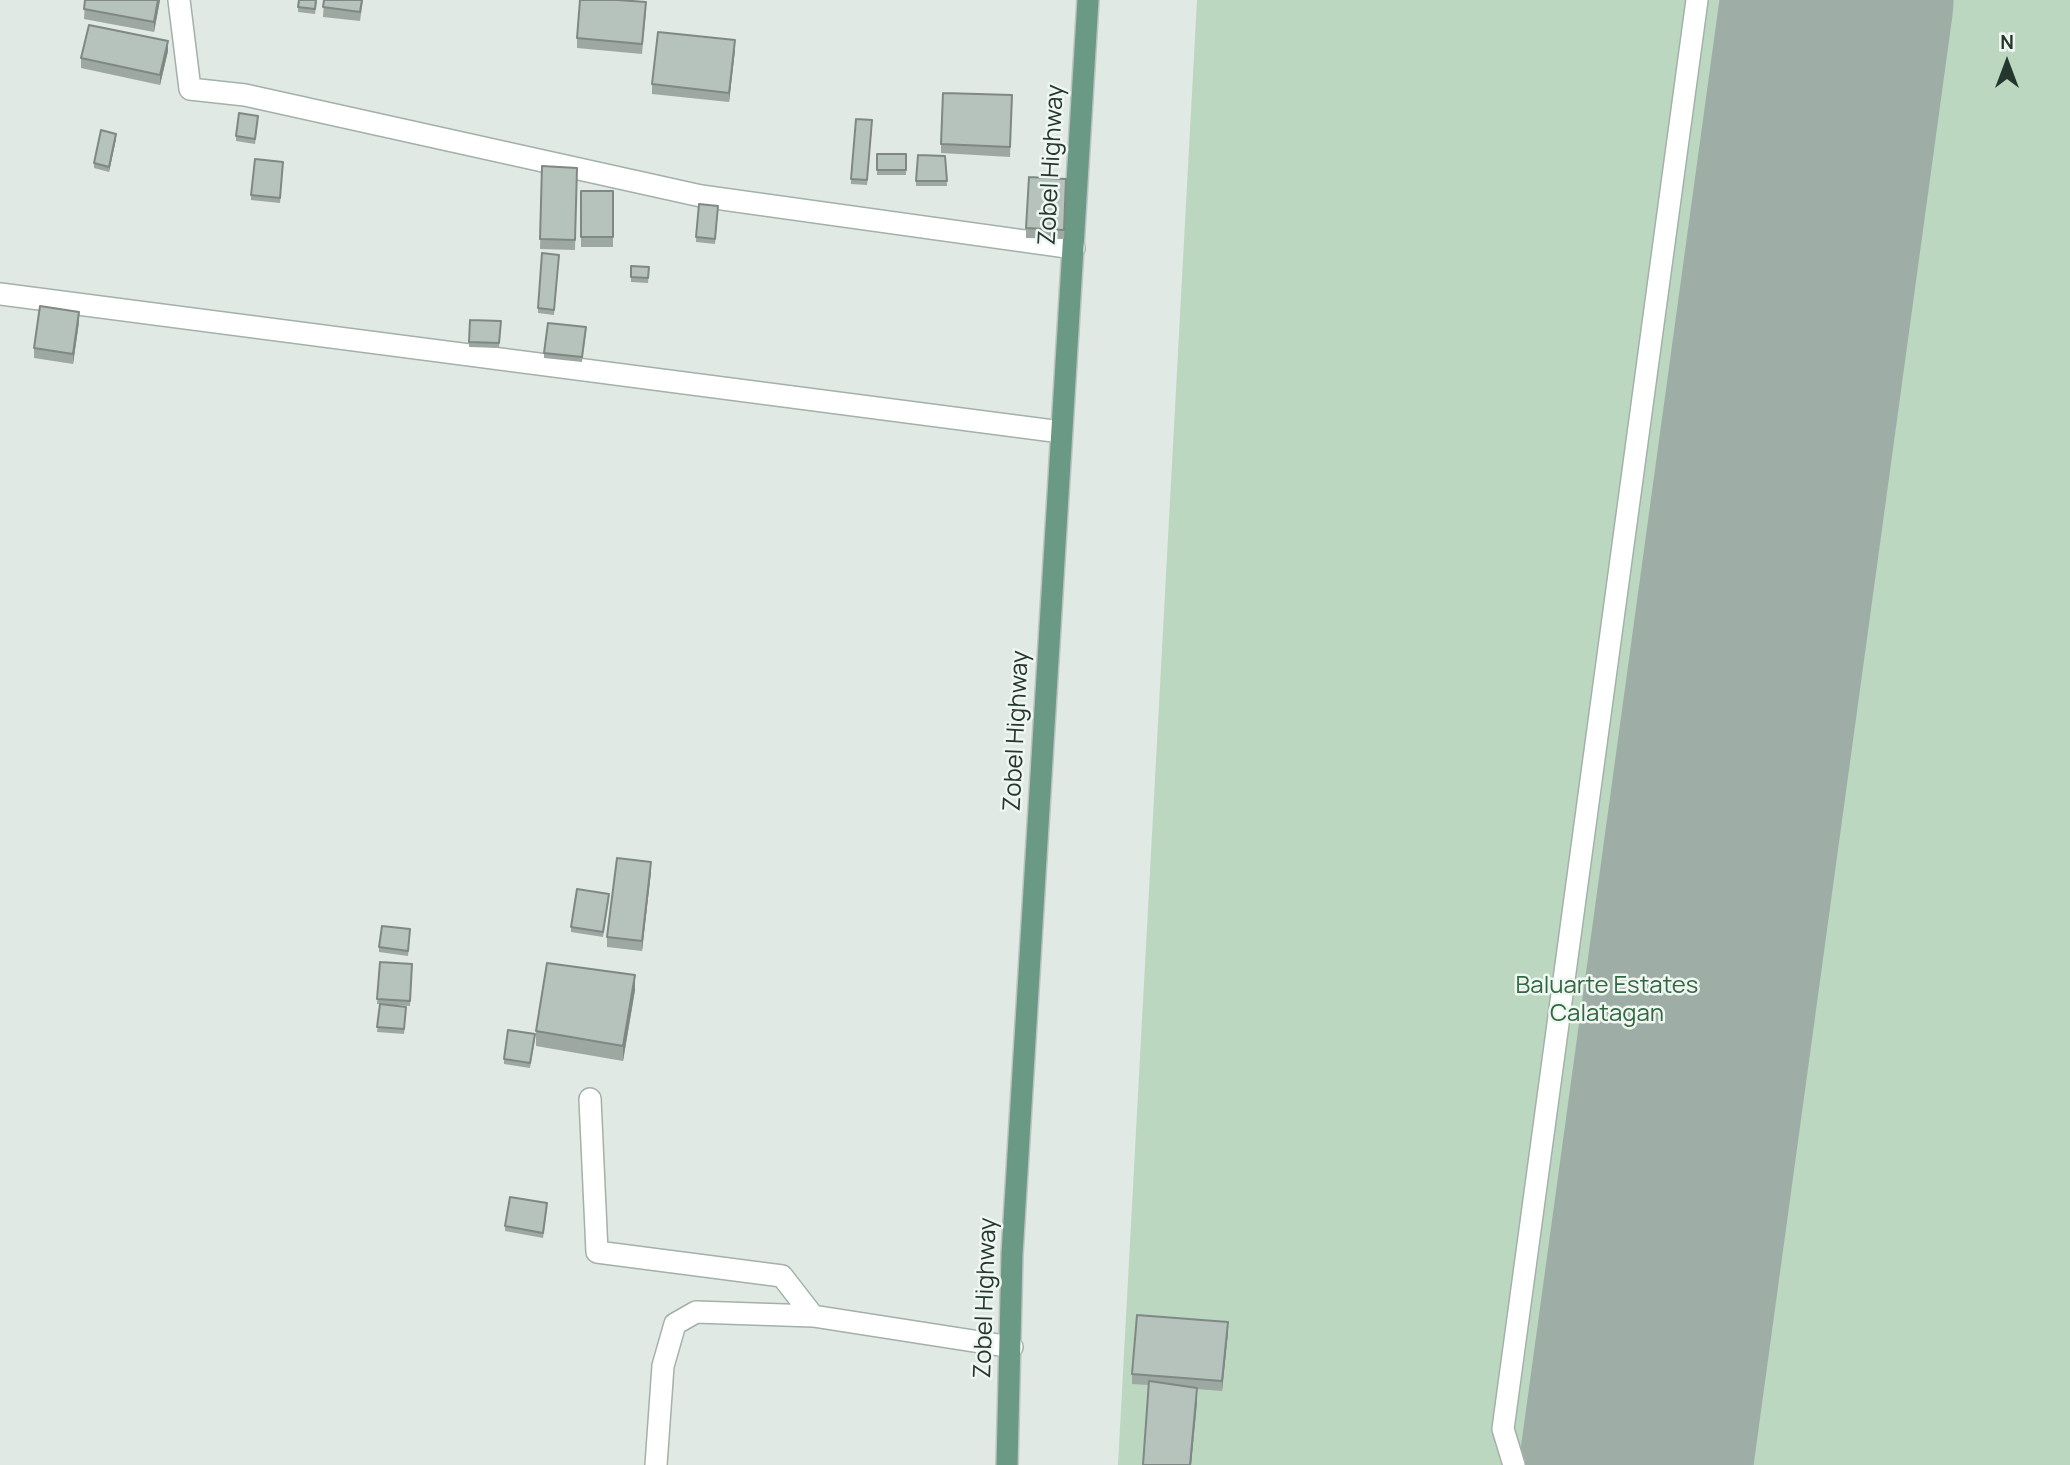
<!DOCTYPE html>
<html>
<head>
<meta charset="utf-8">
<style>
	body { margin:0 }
	#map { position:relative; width:2070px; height:1465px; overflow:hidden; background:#e0e9e4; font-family:Manrope,sans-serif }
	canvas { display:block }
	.north { position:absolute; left:1972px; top:28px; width:70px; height:70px; -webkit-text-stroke:5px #f0f6f2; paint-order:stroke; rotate:0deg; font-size:19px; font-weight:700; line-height:28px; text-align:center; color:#23372f }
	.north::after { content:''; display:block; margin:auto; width:24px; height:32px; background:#23372f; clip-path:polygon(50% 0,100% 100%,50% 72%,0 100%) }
</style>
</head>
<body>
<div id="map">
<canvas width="2070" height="1465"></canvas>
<div class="north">N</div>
</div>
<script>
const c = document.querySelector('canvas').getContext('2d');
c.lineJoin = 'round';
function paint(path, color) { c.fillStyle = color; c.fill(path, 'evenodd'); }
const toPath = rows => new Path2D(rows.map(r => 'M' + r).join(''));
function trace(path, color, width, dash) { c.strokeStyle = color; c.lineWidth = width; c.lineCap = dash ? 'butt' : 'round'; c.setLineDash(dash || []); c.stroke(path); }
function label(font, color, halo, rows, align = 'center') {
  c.font = font + ' Manrope,sans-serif'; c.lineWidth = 5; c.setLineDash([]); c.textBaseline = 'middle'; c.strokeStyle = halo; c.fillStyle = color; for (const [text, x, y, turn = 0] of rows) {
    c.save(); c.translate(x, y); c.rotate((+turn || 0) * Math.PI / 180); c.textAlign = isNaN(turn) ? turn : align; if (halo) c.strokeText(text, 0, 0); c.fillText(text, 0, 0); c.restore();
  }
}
const green = toPath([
	[1197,0,2070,0,2070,1465,1118,1465]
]);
const runway = toPath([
	[1636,1465,1837,0]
]);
const minor = toPath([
	[179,0,190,89,245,95,701,196,1074,248],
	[0,294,1061,432],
	[590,1099,597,1252,782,1276,813,1316],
	[656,1465,663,1366,675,1324,696,1312,813,1316,1012,1347],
	[1514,1465,1503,1429,1697,0]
]);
const major = toPath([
	[1007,1465,1012,1254,1088,0]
]);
const wall = toPath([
	[85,0,160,0,154,32,84,19],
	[317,0,315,14,298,12,298,7],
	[324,0,363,0,360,21,323,17],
	[646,12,642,54,577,48,577,38],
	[735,50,729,102,652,94,652,84],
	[168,51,160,85,81,68,81,58],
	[1012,95,1010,157,941,153,941,144],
	[258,121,255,144,236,141,236,136],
	[872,125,867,185,851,184,851,179],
	[116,139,109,172,94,168,94,163],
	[877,154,906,154,906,175,877,175],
	[945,156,947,186,916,186,916,181],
	[283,162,280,203,251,200,251,195],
	[542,166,577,168,575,250,540,249],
	[1066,189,1064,239,1026,238,1026,228],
	[581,191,613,191,613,247,581,247],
	[718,211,715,244,696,242,696,237],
	[559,255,554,315,538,313,538,308],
	[649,267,648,283,631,282,631,277],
	[470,320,501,321,499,348,469,347],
	[79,322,73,364,34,358,34,348],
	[586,332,582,362,544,358,544,353],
	[651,872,642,951,607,947,607,937],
	[609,899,603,937,571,932,571,927],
	[410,934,408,956,379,952,379,947],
	[380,962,412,964,410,1006,390,1005,406,1012,404,1034,377,1032,380,1004,377,1004],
	[635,990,623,1061,536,1046,536,1031],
	[535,1039,530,1068,504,1064,504,1059],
	[547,1208,543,1238,505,1231,505,1226],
	[1228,1332,1222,1391,1197,1389,1197,1402,1191,1465,1143,1465,1148,1385,1132,1384,1132,1374]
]);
const shadedWall = toPath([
	[158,0,160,0,154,32,154,22],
	[735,40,735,50,729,102,729,93],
	[168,41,168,51,160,85,160,75],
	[116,134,116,139,109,172,109,167],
	[79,312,79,322,73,364,73,354],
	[651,862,651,872,642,951,642,941],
	[635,975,635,990,623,1061,623,1046],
	[1228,1322,1228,1332,1222,1391,1222,1381],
	[1197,1388,1197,1402,1191,1465,1190,1465]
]);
const building = toPath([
	[85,0,158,0,154,22,84,9,85,0],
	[299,0,316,0,315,9,298,7,299,0],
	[324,0,362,0,360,12,323,7,324,0],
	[580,0,618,0,646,2,642,44,577,38,580,0],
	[89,25,168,41,160,75,81,58,89,25],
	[658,32,735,40,729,93,652,84,658,32],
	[943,93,1012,95,1010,147,941,144,943,93],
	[239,113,258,116,255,139,236,136,239,113],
	[856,119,872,120,867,180,851,179,856,119],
	[101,130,116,134,109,167,94,163,101,130],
	[877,154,906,154,906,170,877,170,877,154],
	[918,155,945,156,947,181,916,181,918,155],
	[255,159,283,162,280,198,251,195,255,159],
	[542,166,577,168,575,240,540,239,542,166],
	[1029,177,1066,179,1064,230,1026,228,1029,177],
	[581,191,613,191,613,237,581,237,581,191],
	[699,204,718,206,715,239,696,237,699,204],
	[542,253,559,255,554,310,538,308,542,253],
	[631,266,649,267,648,278,631,277,631,266],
	[40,306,79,312,73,354,34,348,40,306],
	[470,320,501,321,499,343,469,342,470,320],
	[548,323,586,327,582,357,544,353,548,323],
	[617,858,651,862,642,941,607,937,617,858],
	[577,889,609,894,603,932,571,927,577,889],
	[382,926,410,929,408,951,379,947,382,926],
	[380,962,412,964,410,1001,377,999,380,962],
	[547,963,635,975,623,1046,536,1031,547,963],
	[380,1004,406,1007,404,1029,377,1027,380,1004],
	[508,1030,535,1034,530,1063,504,1059,508,1030],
	[510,1197,547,1203,543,1233,505,1226,510,1197],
	[1137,1315,1228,1322,1222,1381,1132,1374,1137,1315],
	[1149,1381,1197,1388,1190,1465,1143,1465,1149,1381]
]);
const streetNames = [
	["Zobel Highway",1052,165,-87],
	["Zobel Highway",1017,731,-87],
	["Zobel Highway",986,1298,-88]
];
const parkNames = [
	["Baluarte Estates",1607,986],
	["Calatagan",1607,1014]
];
paint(green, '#bbd7bf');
trace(runway, '#9eaea7', 233);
trace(minor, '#a4b0aa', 24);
trace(major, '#bdc3c1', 24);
trace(minor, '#fff', 21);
trace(major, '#6a9986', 21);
paint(wall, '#9da8a2');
paint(shadedWall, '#7f8884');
paint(building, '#b6c3bc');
trace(building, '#7f8884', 2);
label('24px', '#23372f', '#f0f6f2', streetNames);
label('24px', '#326840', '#f0f6f2', parkNames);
</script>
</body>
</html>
